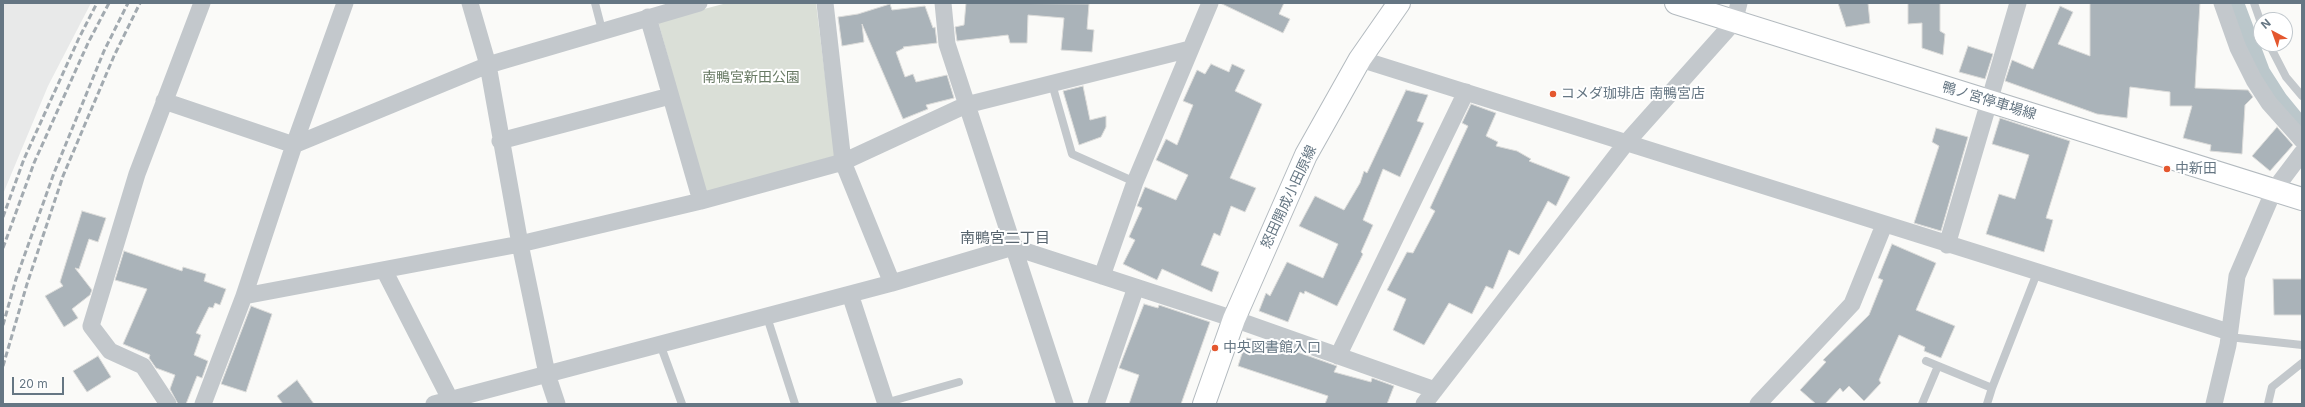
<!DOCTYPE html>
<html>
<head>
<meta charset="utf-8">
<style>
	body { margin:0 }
	#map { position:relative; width:2305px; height:407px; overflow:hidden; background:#fafaf8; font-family:Inter,sans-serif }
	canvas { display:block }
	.frame { position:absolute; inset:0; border:4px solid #657683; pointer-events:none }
	.north { position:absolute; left:2253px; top:12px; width:40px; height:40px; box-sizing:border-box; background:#fff; border:1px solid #c1c8cd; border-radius:50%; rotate:319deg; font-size:11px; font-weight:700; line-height:16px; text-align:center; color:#657683 }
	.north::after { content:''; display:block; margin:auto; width:14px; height:18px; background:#e4572e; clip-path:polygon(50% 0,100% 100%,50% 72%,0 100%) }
	.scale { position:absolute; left:12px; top:377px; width:52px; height:18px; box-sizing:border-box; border:2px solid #657683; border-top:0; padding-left:5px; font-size:12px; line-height:14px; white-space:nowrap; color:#657683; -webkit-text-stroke:3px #fff; paint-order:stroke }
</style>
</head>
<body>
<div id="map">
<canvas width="2305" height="407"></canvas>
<div class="frame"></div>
<div class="north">N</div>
<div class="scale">20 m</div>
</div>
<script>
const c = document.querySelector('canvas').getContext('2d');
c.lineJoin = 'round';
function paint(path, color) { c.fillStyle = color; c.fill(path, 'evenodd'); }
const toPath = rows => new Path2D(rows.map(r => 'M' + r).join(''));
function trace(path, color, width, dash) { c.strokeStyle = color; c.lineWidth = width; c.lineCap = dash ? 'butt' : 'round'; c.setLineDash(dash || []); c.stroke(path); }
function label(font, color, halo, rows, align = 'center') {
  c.font = font + ' Inter,"Noto Sans JP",sans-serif'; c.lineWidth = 4; c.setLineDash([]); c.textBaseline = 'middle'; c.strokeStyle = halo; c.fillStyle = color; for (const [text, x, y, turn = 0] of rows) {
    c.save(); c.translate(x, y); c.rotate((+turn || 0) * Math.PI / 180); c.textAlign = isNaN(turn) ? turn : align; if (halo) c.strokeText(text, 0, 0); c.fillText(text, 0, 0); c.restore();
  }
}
const built = toPath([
	[3,3,91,3,48,86,3,194]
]);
const green = toPath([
	[727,3,816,3,835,156,705,192,658,21]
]);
const canal = toPath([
	[2235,3,2261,72,2279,100,2302,128]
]);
const building = toPath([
	[966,3,1089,4,1087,29,1094,30,1092,52,1061,50,1064,18,1028,15,1027,43,1010,43,1008,35,957,41,955,27,964,25,966,3],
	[1220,3,1284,3,1279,14,1290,19,1283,33,1220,3],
	[1838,3,1868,3,1870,23,1846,27,1838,3],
	[1908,3,1940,3,1940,31,1945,34,1943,55,1922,48,1922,23,1908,24,1908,3],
	[2090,3,2200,3,2195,88,2248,90,2253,97,2245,105,2242,154,2210,151,2211,145,2183,138,2192,106,2170,106,2170,92,2130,87,2127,118,2097,114,2005,81,2012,60,2033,69,2060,6,2073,12,2058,44,2090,56,2090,3],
	[890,4,892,10,925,6,933,28,935,27,937,43,903,47,904,48,896,52,905,77,913,74,916,82,947,75,954,98,926,105,928,109,903,119,862,24,864,42,842,46,838,17,858,14,890,4],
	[1968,46,1993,54,1985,79,1959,72,1968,46],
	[1211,64,1229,72,1232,64,1245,70,1235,91,1262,104,1230,178,1256,188,1245,212,1231,206,1220,236,1214,233,1201,265,1219,272,1212,292,1162,269,1157,280,1123,264,1135,240,1129,237,1142,208,1137,206,1145,187,1176,200,1188,175,1156,160,1166,139,1177,145,1193,105,1183,101,1197,70,1205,74,1211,64],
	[1083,86,1090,120,1106,116,1106,127,1101,137,1079,145,1063,91,1083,86],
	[1406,90,1428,95,1417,121,1424,123,1400,177,1383,169,1363,220,1373,225,1361,252,1363,254,1337,306,1305,291,1304,294,1300,292,1288,322,1259,311,1266,293,1270,296,1287,262,1323,278,1338,244,1299,226,1315,196,1344,210,1360,183,1364,171,1367,173,1406,90],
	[1471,104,1496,113,1486,136,1498,142,1496,146,1517,151,1531,159,1529,161,1570,177,1556,206,1548,201,1519,255,1509,250,1493,289,1486,286,1472,314,1449,303,1424,345,1393,330,1406,299,1387,290,1407,252,1413,253,1435,211,1430,208,1468,126,1462,123,1471,104],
	[2000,118,2070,141,2046,218,2053,220,2044,252,1986,234,1999,194,2015,199,2029,155,1992,144,2000,118],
	[2277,127,2293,145,2270,171,2252,156,2277,127],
	[1936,128,1968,137,1941,231,1914,223,1939,146,1932,142,1936,128],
	[82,211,106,218,98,242,89,239,79,269,75,268,92,290,90,295,72,309,78,318,64,327,45,296,63,286,60,282,82,211],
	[1892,244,1936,263,1916,310,1955,326,1941,358,1924,351,1925,347,1899,335,1879,380,1881,383,1864,401,1849,386,1843,392,1840,388,1825,404,1816,404,1800,390,1826,362,1823,360,1869,315,1883,280,1878,278,1892,244],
	[124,251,182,271,183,267,206,274,204,281,226,289,220,305,215,303,213,308,209,307,196,333,201,335,194,355,208,361,202,378,197,376,186,404,178,404,170,389,175,375,156,368,149,358,150,355,123,344,147,289,115,280,124,251],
	[2273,279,2302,279,2302,315,2274,315,2273,279],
	[1144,304,1158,308,1159,305,1210,322,1181,404,1129,404,1139,375,1119,368,1144,304],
	[251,306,272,314,246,392,221,384,251,306],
	[1247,338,1286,348,1337,366,1334,372,1371,382,1372,378,1394,386,1387,404,1325,404,1328,396,1238,366,1247,338],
	[98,356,111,377,87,392,73,371,98,356],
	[297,380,314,404,283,404,277,396,297,380]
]);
const service = toPath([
	[595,3,602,30],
	[2254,3,2261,23],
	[2269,44,2286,77,2302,96],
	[1052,84,1072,154,1135,182],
	[767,317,795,404],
	[2229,337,2302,345],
	[660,344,682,404],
	[1926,361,1992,388,1987,404],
	[1992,388,2037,273],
	[885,403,959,382],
	[1922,404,1938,366],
	[2268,404,2272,387,2302,363]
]);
const minor = toPath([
	[345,3,294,145,244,296,520,244,701,201,843,162,966,105,1190,49],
	[470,3,488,65,699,3],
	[825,3,843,162,892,283],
	[943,3,947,44,1065,404],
	[2222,3,2238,48,2254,80,2269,103,2302,140],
	[648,17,701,201],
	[1360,59,2229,332],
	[164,101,294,145,488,65,520,244,547,374,557,404],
	[500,141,670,96],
	[1947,245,2018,3],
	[384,270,450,399],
	[1102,276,1135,182,1210,3],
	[850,294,886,404],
	[1338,356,1466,92],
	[168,404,143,366,110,351,91,326,137,174,202,3],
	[203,404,244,296],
	[434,404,892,283,1013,247,1234,319,1435,390],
	[1096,404,1136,287],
	[1424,404,1626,143,1734,22,1739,3],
	[1758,404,1852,304,1884,225],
	[2214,404,2228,345,2237,276,2274,190,2302,153]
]);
const secondary = toPath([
	[1676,3,2302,199],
	[1204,404,1234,319,1306,155,1360,59,1399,3]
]);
const rail = toPath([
	[3,217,24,159,79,38,97,3],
	[3,248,34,163,88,43,109,3],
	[3,325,16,279,54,173,104,51,128,3],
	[3,366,27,284,63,176,114,56,140,3]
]);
const markers = [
	[1553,94,4,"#e4572e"],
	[2167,169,4,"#e4572e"],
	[1215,348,4,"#e4572e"]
];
const parkNames = [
	["南鴨宮新田公園",751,78]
];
const poiNames = [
	["コメダ珈琲店 南鴨宮店",1561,94],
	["中新田",2175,169],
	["中央図書館入口",1223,348]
];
const streetNames = [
	["鴨ノ宮停車場線",1989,101,17],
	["怒田開成小田原線",1289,197,-65]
];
const neighbourhoodNames = [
	["南鴨宮二丁目",1005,238]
];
paint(built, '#e8e9e9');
paint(green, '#dadfd7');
trace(canal, '#bbc7cb', 18);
paint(building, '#aab3b9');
trace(building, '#dcdcda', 1);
trace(secondary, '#b3babf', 24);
trace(service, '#c3c8cc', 8);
trace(minor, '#c3c8cc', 17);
trace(secondary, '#fff', 22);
trace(rail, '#a2aab0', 3, [6, 3]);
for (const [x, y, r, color] of markers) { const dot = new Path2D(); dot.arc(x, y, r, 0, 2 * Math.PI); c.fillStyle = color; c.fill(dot); trace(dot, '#fff', 1.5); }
label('14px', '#687a64', '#fff', parkNames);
label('14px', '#657683', '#fff', poiNames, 'left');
label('14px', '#657683', '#fff', streetNames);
label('15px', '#57646e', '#fff', neighbourhoodNames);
</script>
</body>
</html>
